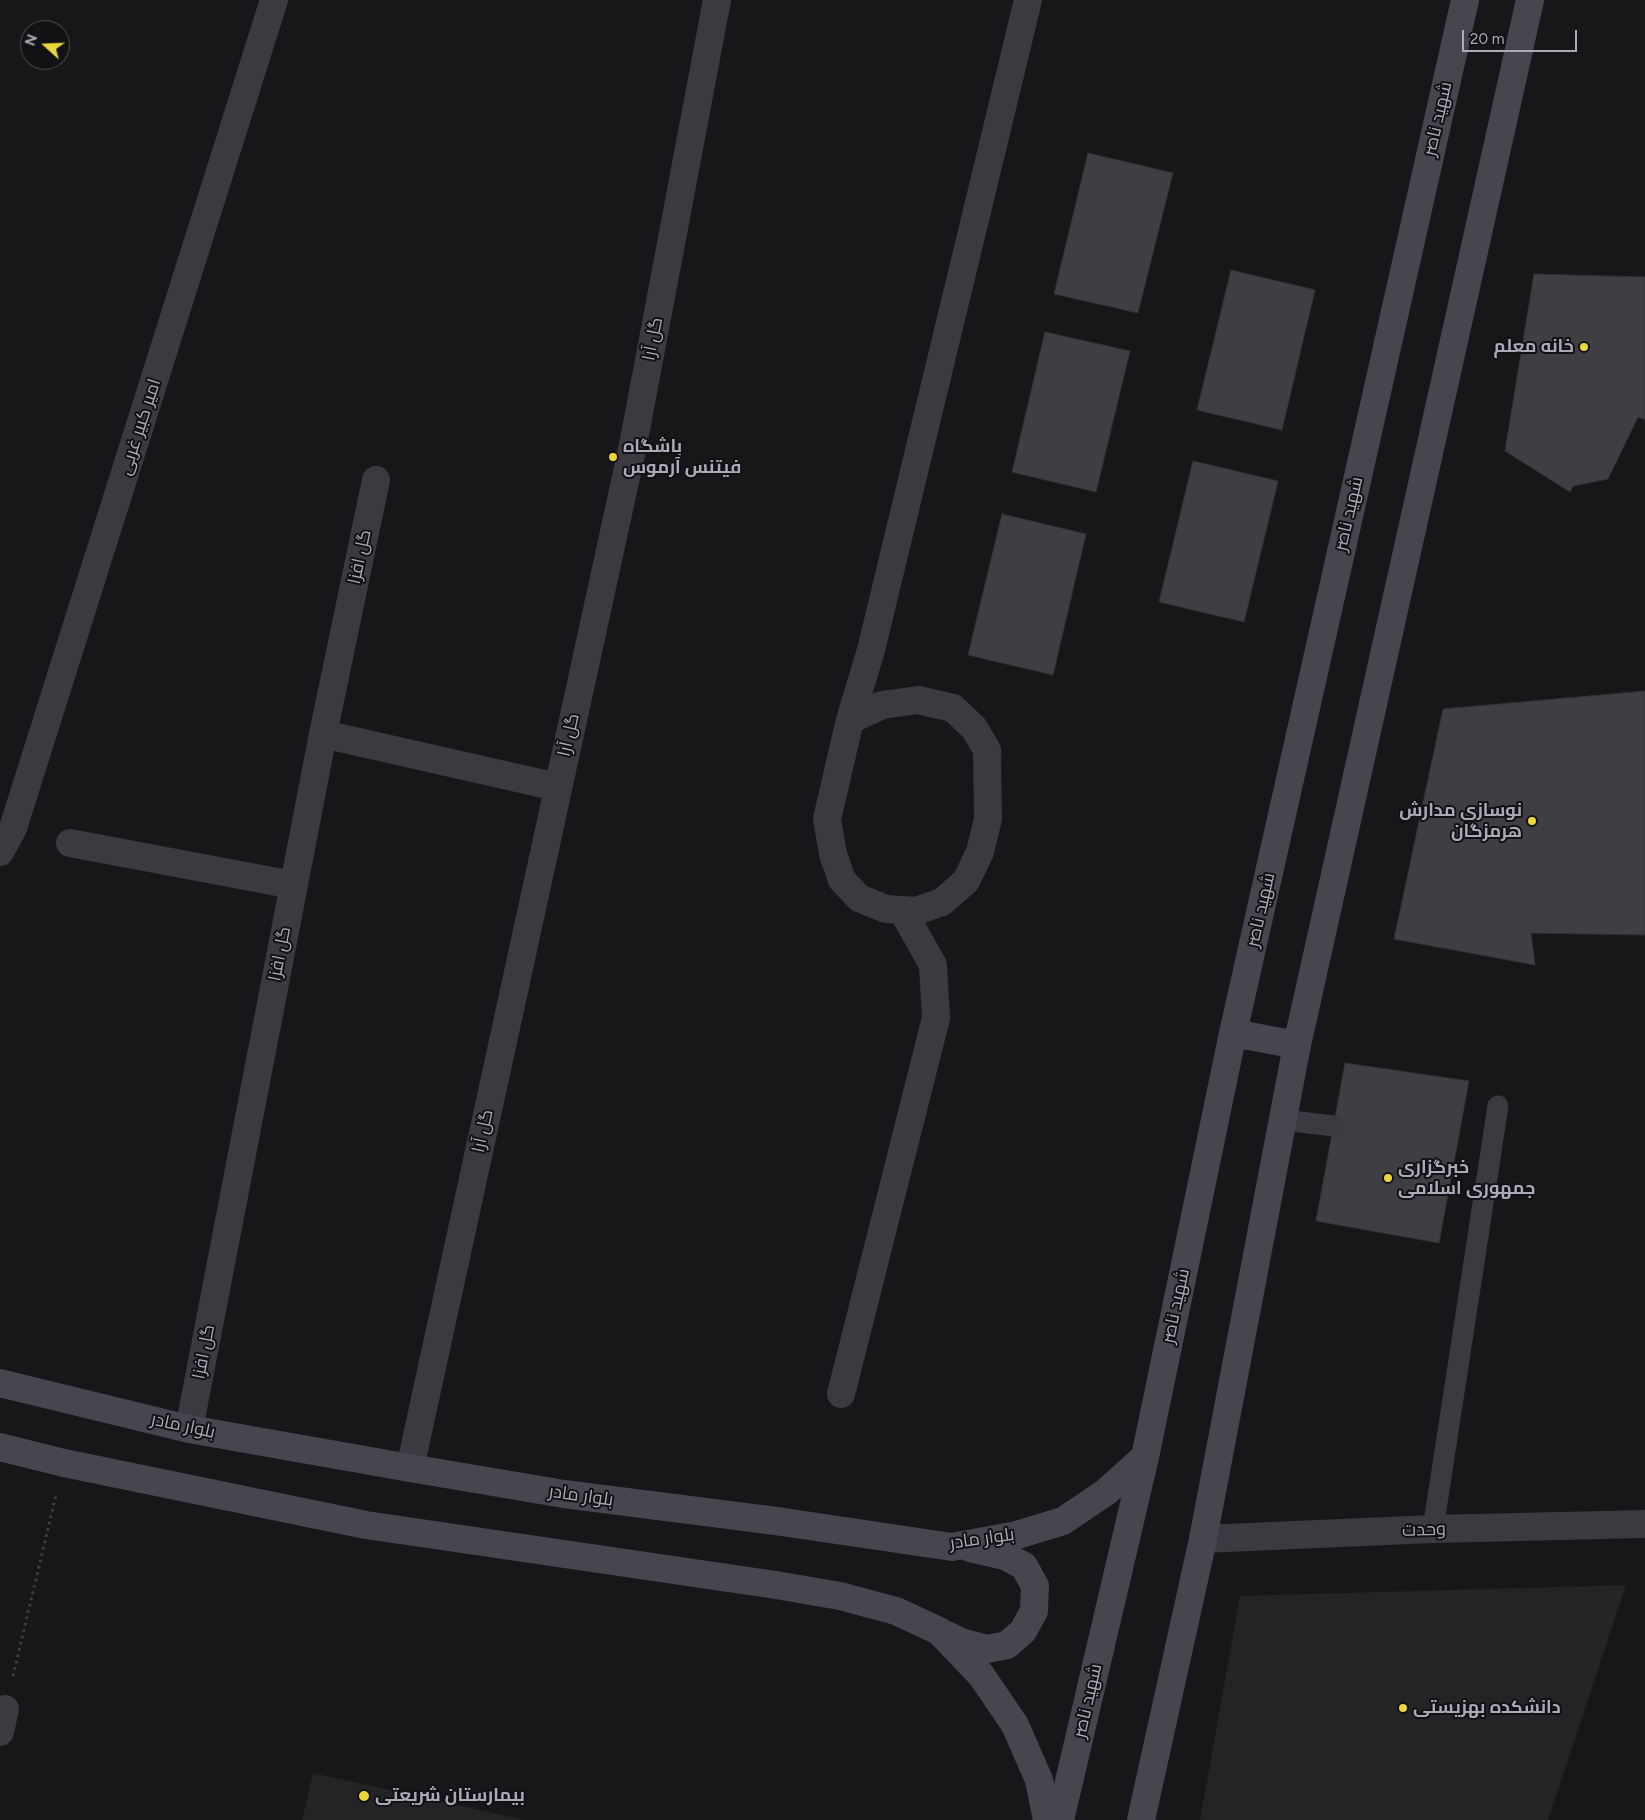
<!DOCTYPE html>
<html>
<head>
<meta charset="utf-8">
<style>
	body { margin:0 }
	#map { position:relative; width:1645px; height:1820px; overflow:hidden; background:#171719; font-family:Figtree,sans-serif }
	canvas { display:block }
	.north { position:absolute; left:20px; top:20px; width:50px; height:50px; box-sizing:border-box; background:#121214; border:1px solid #4f4f56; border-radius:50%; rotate:290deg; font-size:14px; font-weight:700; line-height:20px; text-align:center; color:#aaabb8 }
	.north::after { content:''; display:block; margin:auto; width:18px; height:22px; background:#ebd73d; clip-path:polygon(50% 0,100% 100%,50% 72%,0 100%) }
	.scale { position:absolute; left:1462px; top:30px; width:115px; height:22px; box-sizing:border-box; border:2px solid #aaabb8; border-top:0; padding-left:6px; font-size:15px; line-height:18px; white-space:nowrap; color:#aaabb8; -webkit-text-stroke:4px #121214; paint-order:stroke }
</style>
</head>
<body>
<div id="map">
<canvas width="1645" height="1820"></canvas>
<div class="north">N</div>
<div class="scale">20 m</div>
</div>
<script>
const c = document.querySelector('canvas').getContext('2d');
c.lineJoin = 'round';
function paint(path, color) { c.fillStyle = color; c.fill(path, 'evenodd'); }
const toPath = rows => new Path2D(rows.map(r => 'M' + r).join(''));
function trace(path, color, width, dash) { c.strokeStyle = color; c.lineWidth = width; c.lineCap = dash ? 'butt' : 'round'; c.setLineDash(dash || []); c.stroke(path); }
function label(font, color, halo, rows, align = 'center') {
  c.font = font + ' Figtree,Cairo,sans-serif'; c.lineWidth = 4; c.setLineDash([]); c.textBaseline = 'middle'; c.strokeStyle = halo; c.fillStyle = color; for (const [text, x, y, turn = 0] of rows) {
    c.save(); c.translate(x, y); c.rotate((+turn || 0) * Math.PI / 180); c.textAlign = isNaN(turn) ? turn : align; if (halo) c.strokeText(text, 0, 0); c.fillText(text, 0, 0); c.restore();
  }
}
const built = toPath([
	[1626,1585,1548,1820,1200,1820,1240,1596],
	[313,1773,525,1820,302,1820]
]);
const building = toPath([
	[1088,153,1173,173,1138,313,1054,294,1088,153],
	[1231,270,1315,290,1282,430,1197,410,1231,270],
	[1534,274,1645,277,1645,420,1638,417,1608,479,1573,486,1570,492,1505,451,1534,274],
	[1045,332,1130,351,1096,492,1012,472,1045,332],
	[1193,461,1278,481,1244,622,1159,602,1193,461],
	[1002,514,1086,534,1053,675,968,655,1002,514],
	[1645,691,1645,935,1531,933,1535,965,1394,939,1443,709,1645,691],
	[1345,1063,1469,1081,1439,1243,1316,1221,1345,1063]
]);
const path = toPath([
	[13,1676,56,1495]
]);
const service = toPath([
	[1283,1120,1334,1126],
	[1433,1529,1498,1106]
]);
const minor = toPath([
	[918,700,953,708,974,728,987,750,988,819,980,852,966,881,942,902,916,911,886,909,859,898,842,880,833,854,827,819,850,720,882,705,918,700],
	[850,720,871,650,1028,0],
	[323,734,557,787],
	[70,843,293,885],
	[841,1394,936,1018,933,965,902,910],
	[189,1429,323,734,376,480],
	[410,1468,633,445,717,0],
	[0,1732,5,1709]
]);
const tertiary = toPath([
	[0,852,13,828,274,0],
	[1203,1539,1433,1529,1645,1524]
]);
const secondary = toPath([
	[1233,1033,1297,1045],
	[0,1383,189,1429,410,1468,564,1494,776,1521,952,1547,1017,1535,1063,1521,1106,1492,1145,1457],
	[0,1447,64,1463,366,1525,776,1585,840,1596,896,1611,939,1631,981,1675,1015,1725,1039,1780,1047,1820],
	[947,1635,961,1642,987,1649,1007,1645,1023,1631,1034,1611,1035,1586,1024,1566,1005,1556,970,1548],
	[1060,1820,1145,1457,1233,1033,1465,0],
	[1141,1820,1203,1539,1297,1045,1530,0]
]);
const markers = [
	[1584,347,5,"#ebd73d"],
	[613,457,5,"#ebd73d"],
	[1532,821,5,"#ebd73d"],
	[1388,1178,5,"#ebd73d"],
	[1403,1708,5,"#ebd73d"],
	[364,1796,6,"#ebd73d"]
];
const streetNames = [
	["شهید ناصر",1438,119,-77],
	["گل آرا",653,339,-79],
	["امیر کبیر غربی",140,427,-72],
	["شهید ناصر",1349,514,-77],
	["گل افزا",360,557,-78],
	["گل آرا",569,735,-77],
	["شهید ناصر",1261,910,-77],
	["گل افزا",280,954,-79],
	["گل آرا",483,1131,-78],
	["شهید ناصر",1176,1306,-78],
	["گل افزا",204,1352,-79],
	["بلوار مادر",183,1426,12],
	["بلوار مادر",581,1496,8],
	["وحدت",1424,1530,-2],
	["بلوار مادر",982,1539,-8],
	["شهید ناصر",1088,1701,-77]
];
const poiNames = [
	["خانه معلم",1574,347,"right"],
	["باشگاه",623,447],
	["فیتنس آرموس",623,468],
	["نوسازی مدارش",1522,811,"right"],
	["هرمزگان",1522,832,"right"],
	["خبرگزاری",1398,1168],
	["جمهوری اسلامی",1398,1189],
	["دانشکده بهزیستی",1413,1708],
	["بیمارستان شریعتی",375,1796]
];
paint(built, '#242326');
paint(building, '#3f3f43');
trace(building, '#323135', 1);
trace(path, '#3e3f45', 3, [2.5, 4]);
trace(service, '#3a3a40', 21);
trace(minor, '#3a3a40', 28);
trace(tertiary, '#3a3a40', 28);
trace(secondary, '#46464e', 28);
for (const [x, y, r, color] of markers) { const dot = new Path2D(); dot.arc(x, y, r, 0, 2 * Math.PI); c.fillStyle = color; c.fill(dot); trace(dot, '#121214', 2); }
label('18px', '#aaabb8', '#121214', streetNames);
label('bold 18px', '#aaabb8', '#121214', poiNames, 'left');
</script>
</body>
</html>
